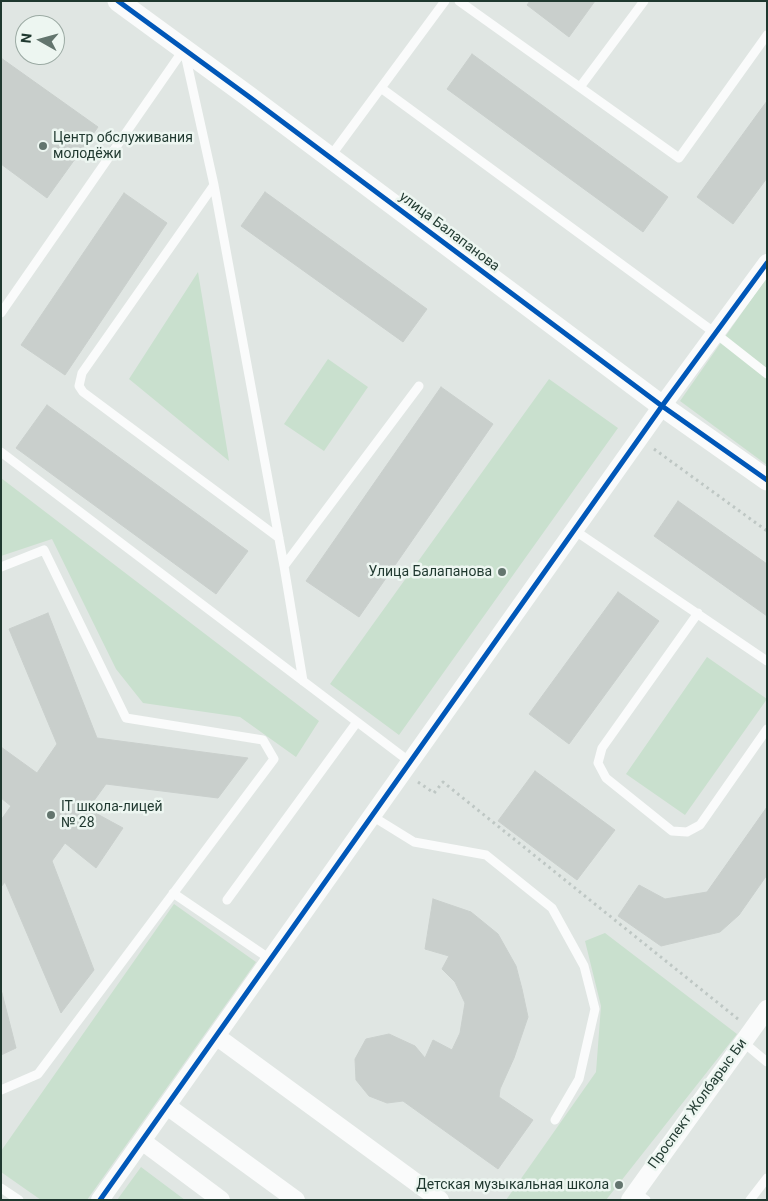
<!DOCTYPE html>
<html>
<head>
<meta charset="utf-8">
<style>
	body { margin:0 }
	#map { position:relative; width:768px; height:1201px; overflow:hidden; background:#e0e6e3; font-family:Roboto,sans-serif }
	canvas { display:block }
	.frame { position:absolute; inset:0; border:2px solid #1f382f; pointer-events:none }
	.north { position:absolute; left:15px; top:15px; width:50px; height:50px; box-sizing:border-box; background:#edf6f1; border:1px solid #9baaa3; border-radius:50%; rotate:277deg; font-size:14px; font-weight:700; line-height:20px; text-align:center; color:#1f382f }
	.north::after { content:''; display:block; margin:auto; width:18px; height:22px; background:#63756e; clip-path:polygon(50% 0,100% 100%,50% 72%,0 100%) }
</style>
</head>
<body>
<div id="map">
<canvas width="768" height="1201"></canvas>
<div class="frame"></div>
<div class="north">N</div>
</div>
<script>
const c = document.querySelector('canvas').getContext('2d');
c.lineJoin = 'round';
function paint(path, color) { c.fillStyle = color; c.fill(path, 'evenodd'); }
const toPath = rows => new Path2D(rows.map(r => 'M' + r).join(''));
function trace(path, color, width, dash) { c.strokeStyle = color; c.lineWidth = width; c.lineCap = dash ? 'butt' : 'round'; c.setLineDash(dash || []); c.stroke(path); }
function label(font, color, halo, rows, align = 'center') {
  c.font = font + ' Roboto,sans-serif'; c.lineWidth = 5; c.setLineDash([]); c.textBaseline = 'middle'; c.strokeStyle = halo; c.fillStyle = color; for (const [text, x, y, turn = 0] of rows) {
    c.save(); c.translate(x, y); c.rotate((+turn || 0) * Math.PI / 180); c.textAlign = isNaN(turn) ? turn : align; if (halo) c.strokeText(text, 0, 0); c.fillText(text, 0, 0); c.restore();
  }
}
const green = toPath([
	[198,272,229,461,129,379],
	[767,277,767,465,680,401],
	[328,359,368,387,324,451,284,424],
	[549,379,618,428,399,735,330,684],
	[1,478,319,721,296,757,240,717,143,703,116,669,52,539,1,556],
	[707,657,767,699,685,815,626,774],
	[174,904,256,962,87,1200,41,1200,1,1172,1,1151],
	[605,933,737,1034,606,1200,506,1200,596,1072,601,1006,585,941],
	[141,1167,185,1200,117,1200]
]);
const building = toPath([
	[530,1,595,1,569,37,527,5,530,1],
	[472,54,668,197,643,232,447,89,472,54],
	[1,58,98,127,47,198,1,164,1,58],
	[767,101,767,178,733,224,697,197,767,101],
	[265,192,427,309,403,342,241,226,265,192],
	[124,193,167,223,65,375,21,345,124,193],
	[441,387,493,424,359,617,306,581,441,387],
	[47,405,248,551,216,594,16,448,47,405],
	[678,501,767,564,767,616,654,536,678,501],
	[618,592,659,621,569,744,529,714,618,592],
	[48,613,97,738,248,758,218,798,106,784,88,809,123,828,96,868,65,843,52,861,94,970,61,1013,5,882,1,887,1,820,11,806,1,798,1,747,37,773,57,744,9,629,48,613],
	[535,771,615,830,577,880,498,821,535,771],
	[767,807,767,875,739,915,720,932,661,946,618,916,639,885,665,899,707,892,767,807],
	[433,899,471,912,498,934,516,966,522,989,528,1017,514,1058,500,1089,499,1097,533,1120,498,1169,403,1101,387,1103,369,1096,356,1080,355,1059,366,1039,389,1034,415,1046,425,1058,433,1040,452,1050,460,1033,465,1003,455,982,442,969,449,956,425,949,433,899],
	[2,993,16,1048,1,1055,1,993,2,993]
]);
const path = toPath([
	[654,449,767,531],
	[418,782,434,793,443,782,738,1019]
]);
const service = toPath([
	[459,1,679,158,767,35],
	[185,54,214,185,284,566,303,681],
	[580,87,644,1],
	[381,88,715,333,767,374],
	[330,157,445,1],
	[214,185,82,373,79,386,83,392,279,538],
	[1,313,184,49],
	[1,452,410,762],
	[574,530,767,661],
	[284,566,419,386],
	[1,567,44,550,126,718,263,740,274,759,38,1074,1,1090],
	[698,613,602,748,598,763,606,778,672,831,687,832,700,825,767,729],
	[372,816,414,842,486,855,552,908,584,966,595,1009,579,1079,555,1120],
	[173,893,270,959],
	[227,900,357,722],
	[743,1042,767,1062],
	[1,1188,19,1200],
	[635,1192,646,1200],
	[750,1200,767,1178]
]);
const minor = toPath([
	[216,1036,440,1200],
	[167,1106,296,1200],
	[142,1141,221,1200],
	[100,1200,662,406,767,263],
	[630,1200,767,1009]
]);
const tertiary = toPath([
	[118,1,248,96,662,406,767,480]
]);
const cycleway = toPath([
	[118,1,248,96,662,406,767,480],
	[100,1200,662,406,767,263]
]);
const markers = [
	[43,146,5,"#63756e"],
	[502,572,5,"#63756e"],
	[51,815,5,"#63756e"],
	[619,1185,5,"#63756e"]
];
const poiNames = [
	["Центр обслуживания",53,138],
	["молодёжи",53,154],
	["Улица Балапанова",492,572,"right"],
	["IT школа-лицей",61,807],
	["№ 28",61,823],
	["Детская музыкальная школа",609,1185,"right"]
];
const streetNames = [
	["улица Балапанова",449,232,37],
	["Проспект Жолбарыс Би",698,1104,-54]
];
paint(green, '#c9e0ce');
paint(building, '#c9cfcc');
trace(building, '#c9cfcc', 1);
trace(path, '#bec7c4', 3, [2.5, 4]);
trace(service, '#fafbfb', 9);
trace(minor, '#fafbfb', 18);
trace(tertiary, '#fafbfb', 21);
trace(cycleway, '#0057b8', 5);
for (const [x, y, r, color] of markers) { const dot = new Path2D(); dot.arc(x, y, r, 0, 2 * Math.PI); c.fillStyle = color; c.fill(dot); trace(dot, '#edf6f1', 2); }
label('14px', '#1f382f', '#edf6f1', poiNames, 'left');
label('14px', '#1f382f', '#edf6f1', streetNames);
</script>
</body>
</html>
